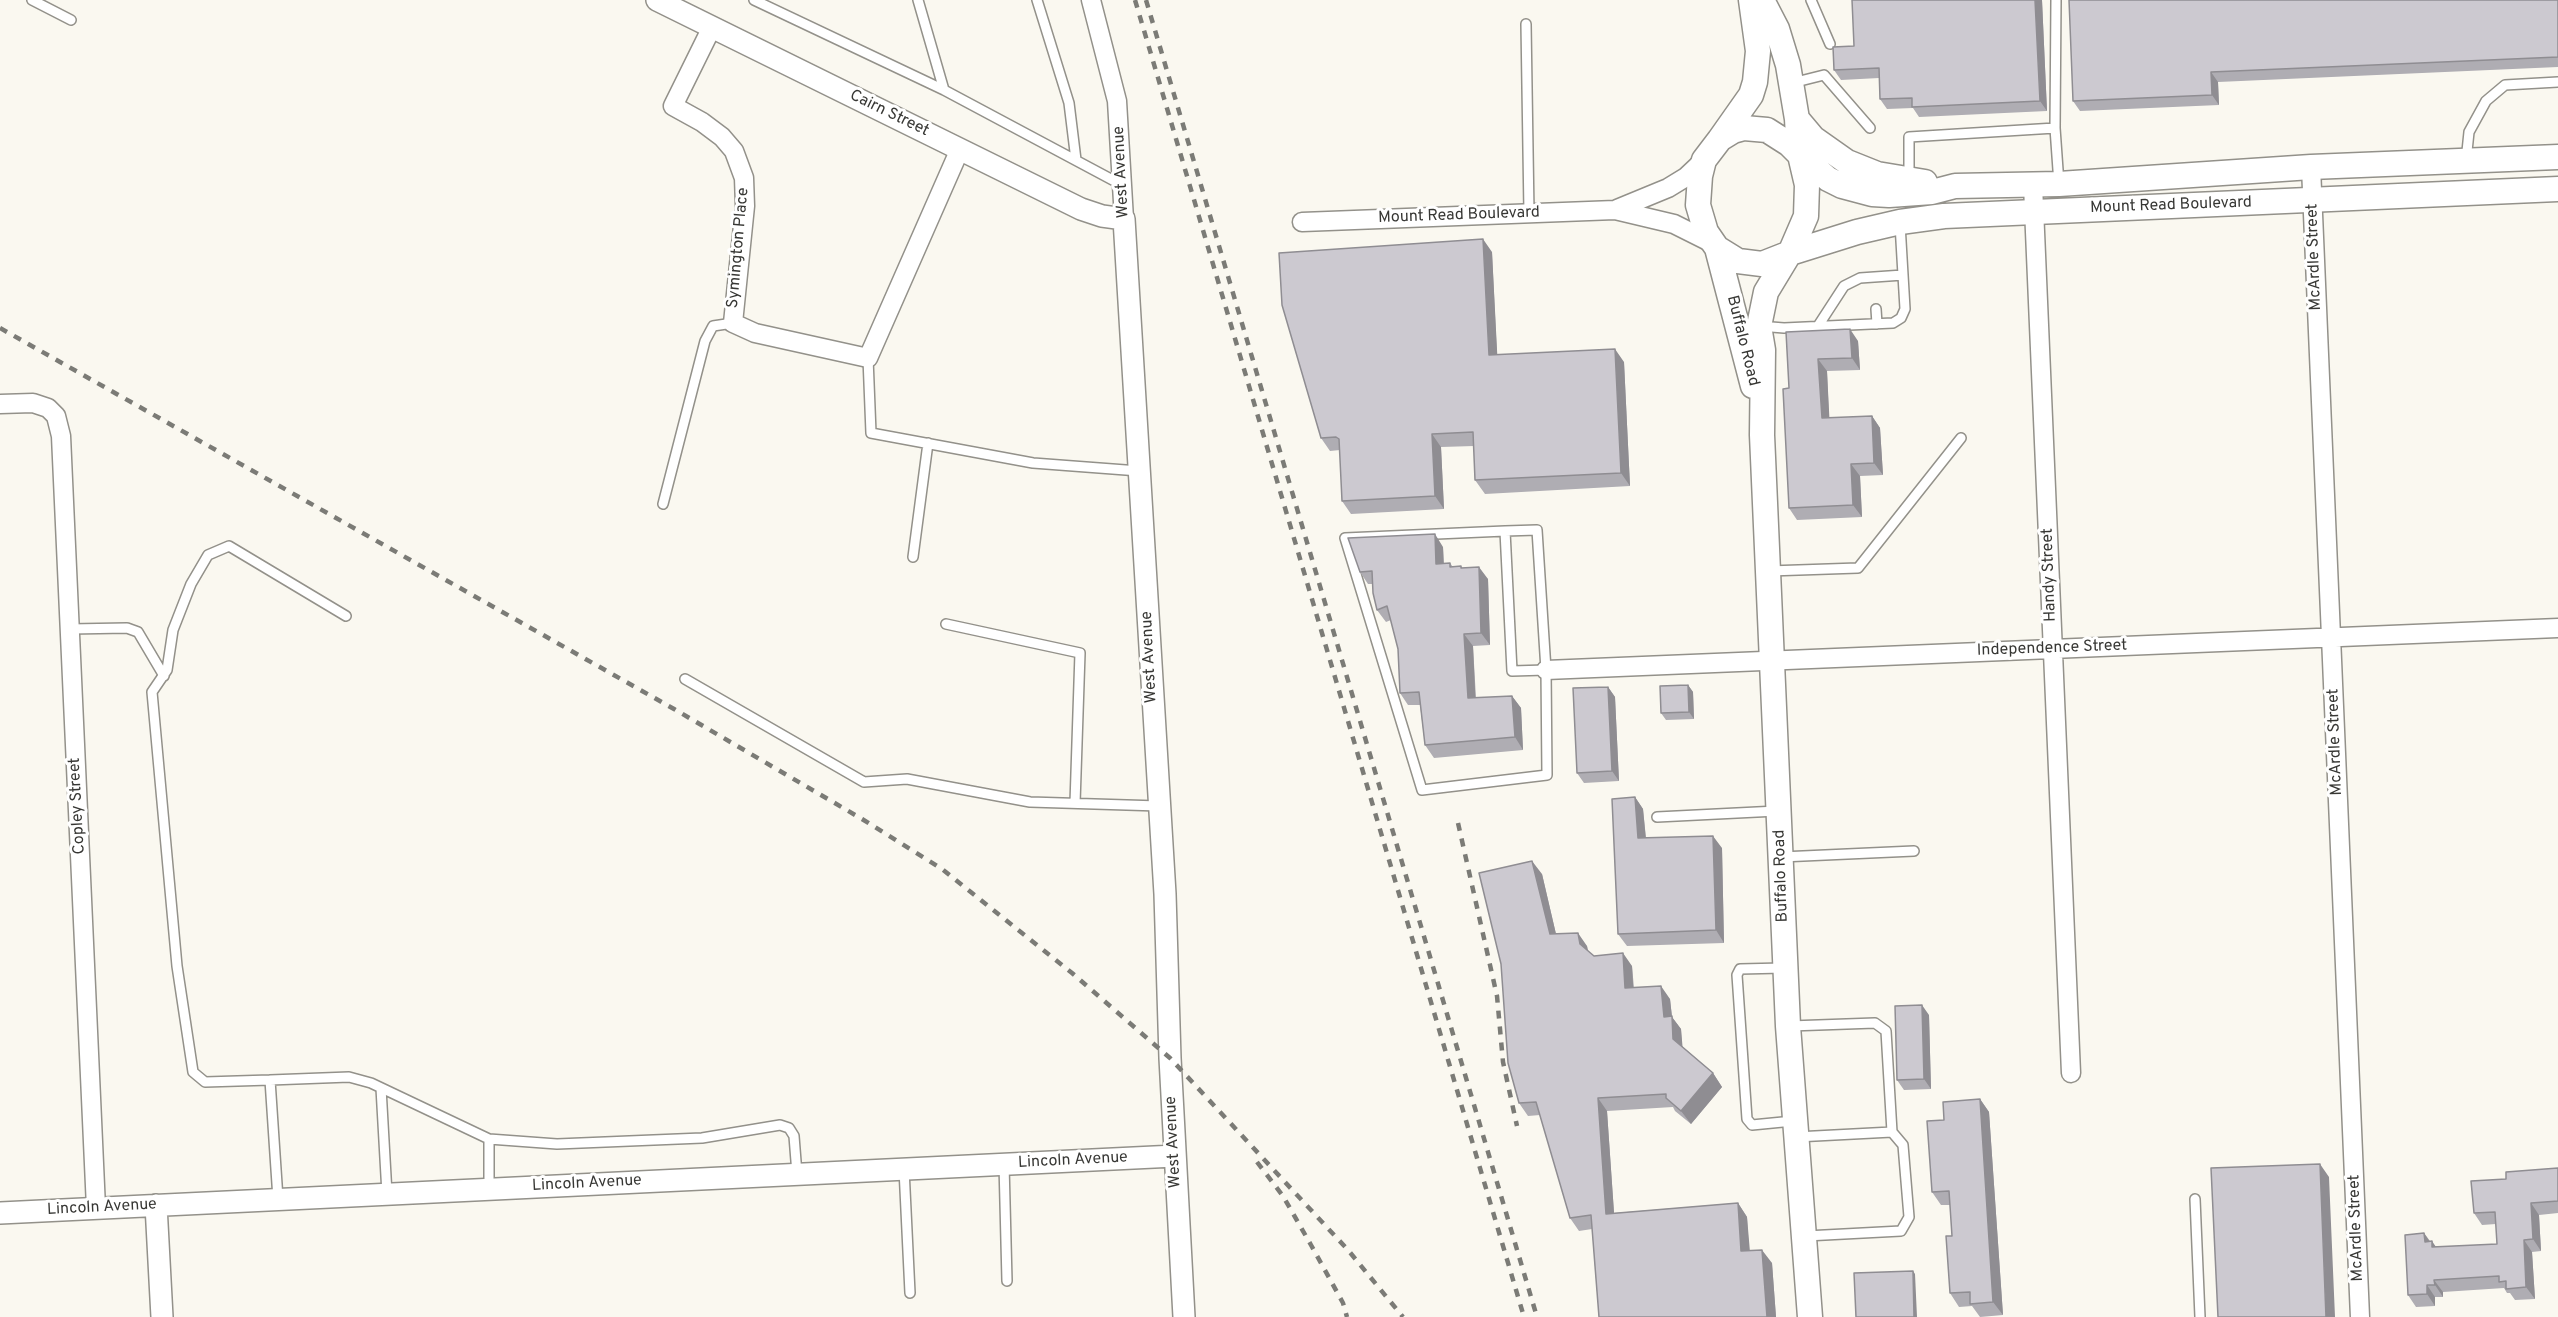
<!DOCTYPE html>
<html>
<head>
<meta charset="utf-8">
<style>
	body { margin:0 }
	canvas { display:block; background:#faf8f0 }
</style>
</head>
<body>
<canvas width="2558" height="1317"></canvas>
<script>
const c = document.querySelector('canvas').getContext('2d');
c.lineJoin = 'round';
const toPath = rows => new Path2D(rows.map(r => 'M' + r).join(''));
function trace(path, color, width, dash) { c.strokeStyle = color; c.lineWidth = width; c.lineCap = dash ? 'butt' : 'round'; c.setLineDash(dash || []); c.stroke(path); }
function paint(path, color) { c.fillStyle = color; c.fill(path, 'evenodd'); }
function label(font, color, halo, rows, align = 'center') {
  c.font = font + ' Overpass,sans-serif'; c.lineWidth = 6; c.setLineDash([]); c.textBaseline = 'middle'; c.strokeStyle = halo; c.fillStyle = color; for (const [text, x, y, turn = 0] of rows) {
    c.save(); c.translate(x, y); c.rotate((+turn || 0) * Math.PI / 180); c.textAlign = isNaN(turn) ? turn : align; if (halo) c.strokeText(text, 0, 0); c.fillText(text, 0, 0); c.restore();
  }
}
const service = toPath([
	[32,0,71,20],
	[754,0,944,90,1122,185],
	[918,0,944,90],
	[1037,0,1069,103,1076,160],
	[1811,0,1830,44],
	[2056,0,2055,128,2059,184],
	[1526,24,1529,213],
	[1792,83,1824,75,1870,128],
	[2466,161,2469,132,2486,101,2505,85,2558,82],
	[1909,179,1909,137,2055,128],
	[1876,309,1877,324],
	[1759,326,1784,328,1893,323,1901,318,1905,309,1900,224],
	[1818,326,1844,286,1860,278,1903,275],
	[868,358,871,433,1033,463,1139,471],
	[663,504,705,341,713,326,733,323],
	[1505,531,1537,530,1546,670,1547,775,1422,790,1345,538,1505,531,1512,671,1546,670],
	[913,557,928,443],
	[1769,571,1858,568,1961,438],
	[946,624,1080,653,1075,803],
	[70,629,127,628,138,632,164,676],
	[685,679,864,782,907,779,1030,802,1159,806],
	[1657,817,1777,811],
	[1781,857,1914,851],
	[1783,968,1740,969,1737,975,1747,1119,1752,1125,1793,1121],
	[1790,1026,1875,1023,1886,1031,1892,1132,1903,1145,1909,1217,1901,1231,1806,1236],
	[270,1080,349,1077,371,1083,489,1139,489,1189],
	[381,1088,387,1194],
	[1796,1137,1892,1132],
	[489,1139,557,1144,702,1138,780,1125,789,1128,794,1136,797,1174],
	[1004,1164,1007,1281],
	[904,1169,910,1293],
	[278,1199,270,1080,205,1082,193,1072,177,966,152,692,167,670,173,630,191,584,208,555,229,546,346,616],
	[2195,1199,2200,1317]
]);
const minor = toPath([
	[1091,0,1117,101,1124,219],
	[712,27,673,106,702,122,722,137,734,151,744,178,745,206,733,323,755,333,868,358,960,149],
	[2311,167,2360,1317],
	[2033,185,2071,1073],
	[1617,209,1668,188,1686,177,1704,160],
	[1302,222,1615,210,1674,224,1714,244],
	[0,404,33,403,48,408,56,416,61,436,96,1208],
	[1546,670,2558,628]
]);
const tertiary = toPath([
	[657,0,1081,209,1102,216,1124,219,1165,894,1170,1058,1184,1317],
	[156,1205,162,1317],
	[0,1213,1175,1156]
]);
const secondary = toPath([
	[1762,0,1777,29,1788,65,1797,119,1798,136],
	[1797,119,1813,138,1847,162,1877,174,1925,182],
	[1744,128,1767,130,1789,144,1800,155,1807,185,1806,216,1790,253,1762,264,1738,261,1717,248,1706,232,1698,205,1700,176,1704,160,1720,139,1733,131,1744,128],
	[1720,139,1751,95,1755,82,1758,51,1751,0],
	[1800,155,1828,179,1842,186,1872,194,1889,195,1932,192,1955,186,2059,184,2311,167,2558,157],
	[1717,248,1753,386],
	[1790,253,1857,232,1900,222,1944,216,2558,189],
	[1789,254,1766,292,1759,326,1763,350,1762,435,1788,1026,1810,1317]
]);
const rail = toPath([
	[1135,0,1524,1317],
	[1146,0,1537,1317],
	[0,328,674,709,862,819,942,869,1072,973,1170,1058,1348,1250,1403,1317],
	[1458,823,1497,996,1503,1062,1517,1126],
	[1257,1162,1283,1196,1311,1245,1343,1303,1347,1317]
]);
const wall = toPath([
	[2042,0,2047,111,1919,117,1913,108,1887,109,1880,99,1879,78,1841,80,1834,70,1854,46],
	[2558,0,2558,67,2218,82,2219,105,2080,111,2073,101],
	[1492,252,1497,355,1624,362,1630,486,1485,494,1475,480,1474,446,1441,447,1444,509,1351,514,1342,501,1340,450,1330,451,1321,438],
	[1786,332,1858,341,1860,370,1827,371,1829,418,1872,416,1880,428,1883,475,1860,476,1862,517,1797,520,1789,508,1789,388],
	[1443,547,1444,563,1450,563,1453,567,1461,566,1462,568,1488,579,1490,645,1473,646,1476,698,1512,696,1521,708,1523,750,1434,758,1425,745,1420,705,1408,705,1400,693,1398,649,1391,620,1386,622,1377,610,1373,584,1368,584,1360,572],
	[1688,685,1693,692,1694,719,1666,720,1661,713],
	[1608,687,1615,697,1619,781,1584,783,1577,773],
	[1635,797,1643,809,1646,838,1722,848,1724,943,1627,946,1618,934],
	[1542,874,1556,934,1587,946,1588,951,1594,956,1632,966,1634,988,1670,999,1672,1017,1681,1029,1682,1046,1713,1073,1722,1087,1691,1124,1675,1111,1673,1107,1607,1111,1614,1213,1738,1203,1747,1217,1749,1251,1772,1263,1776,1317,1599,1317,1592,1229,1579,1231,1570,1218,1540,1115,1528,1116,1519,1103],
	[1929,1015,1931,1089,1904,1090,1897,1080],
	[1980,1099,1989,1112,2003,1315,1980,1317,1972,1306,1959,1307,1950,1293,1952,1236,1950,1205,1941,1205,1932,1192,1944,1120],
	[2558,1168,2558,1213,2539,1215,2541,1251,2532,1252,2535,1299,2515,1300,2510,1293,2507,1293,2504,1288,2443,1292,2443,1297,2435,1297,2435,1306,2416,1307,2408,1295,2424,1233,2430,1241,2436,1247,2497,1244,2496,1224,2482,1225,2474,1213,2506,1179]
]);
const shadedWall = toPath([
	[2035,0,2042,0,2047,111,2040,101],
	[2211,72,2218,82,2219,105,2212,95],
	[1483,239,1492,252,1498,369,1489,355],
	[1850,329,1858,341,1860,370,1852,358],
	[1615,349,1624,362,1630,486,1621,473],
	[1818,359,1827,371,1830,430,1822,418],
	[1872,416,1880,428,1883,475,1874,463],
	[1432,434,1441,447,1444,509,1435,496],
	[1851,464,1860,476,1862,517,1853,505],
	[1435,534,1443,547,1444,576,1436,564],
	[1479,567,1488,579,1490,645,1481,633],
	[1464,634,1473,646,1476,711,1468,698],
	[1688,685,1693,692,1694,719,1689,712],
	[1608,687,1615,697,1619,781,1612,771],
	[1512,696,1521,708,1523,750,1515,737],
	[1635,797,1643,809,1647,851,1638,838],
	[1713,836,1722,848,1724,943,1716,930],
	[1532,861,1542,874,1559,947,1550,934],
	[1578,933,1587,946,1589,957,1580,944],
	[1623,953,1632,966,1634,1001,1625,988],
	[1661,986,1670,999,1672,1017,1681,1029,1683,1052,1673,1039,1664,1017],
	[1922,1005,1929,1015,1931,1089,1924,1079],
	[1713,1073,1722,1087,1691,1124,1681,1111],
	[1598,1098,1607,1111,1615,1227,1606,1214],
	[1980,1099,1989,1112,2003,1315,1993,1302],
	[2320,1164,2329,1177,2335,1317,2326,1317],
	[1738,1203,1747,1217,1751,1264,1741,1251],
	[2531,1203,2539,1215,2541,1251,2533,1239],
	[2424,1233,2432,1245,2432,1241,2440,1253,2425,1242],
	[2524,1240,2532,1252,2535,1299,2526,1287],
	[1762,1250,1772,1263,1776,1317,1767,1317],
	[1913,1271,1915,1274,1917,1317,1914,1317],
	[2434,1280,2443,1292,2443,1297,2435,1285],
	[2427,1285,2435,1297,2435,1306,2427,1294]
]);
const building = toPath([
	[1852,0,2035,0,2040,101,1912,107,1912,98,1880,99,1879,68,1834,70,1833,47,1854,46,1852,0],
	[2069,0,2558,0,2558,57,2211,72,2212,95,2073,101,2069,0],
	[1483,239,1489,355,1615,349,1621,473,1475,480,1473,432,1432,434,1435,496,1342,501,1339,439,1336,437,1321,438,1282,305,1279,253,1483,239],
	[1850,329,1852,358,1818,359,1822,418,1872,416,1874,463,1851,464,1853,505,1789,508,1783,389,1789,388,1786,332,1850,329],
	[1435,534,1436,564,1450,563,1450,567,1461,566,1461,568,1479,567,1481,633,1464,634,1468,698,1512,696,1515,737,1425,745,1419,692,1400,693,1398,649,1387,606,1377,610,1373,593,1372,571,1360,572,1348,538,1435,534],
	[1688,685,1689,712,1661,713,1660,686,1688,685],
	[1608,687,1612,771,1577,773,1573,688,1608,687],
	[1635,797,1638,838,1713,836,1716,930,1618,934,1612,799,1635,797],
	[1532,861,1550,934,1578,933,1580,944,1594,956,1623,953,1625,988,1661,986,1664,1017,1672,1016,1673,1039,1713,1073,1681,1111,1666,1098,1666,1094,1598,1098,1606,1214,1738,1203,1741,1251,1762,1250,1767,1317,1599,1317,1591,1215,1570,1218,1536,1102,1519,1103,1508,1063,1501,964,1479,873,1532,861],
	[1922,1005,1924,1079,1897,1080,1895,1006,1922,1005],
	[1980,1099,1993,1302,1970,1304,1970,1292,1950,1293,1946,1236,1952,1236,1949,1191,1932,1192,1927,1121,1944,1120,1943,1102,1980,1099],
	[2320,1164,2326,1317,2218,1317,2211,1168,2320,1164],
	[2558,1168,2558,1201,2531,1203,2533,1239,2524,1240,2526,1287,2506,1289,2506,1281,2499,1282,2499,1276,2434,1280,2435,1285,2427,1285,2427,1294,2408,1295,2405,1235,2424,1233,2425,1242,2432,1241,2432,1247,2497,1244,2495,1212,2474,1213,2471,1181,2506,1179,2506,1172,2558,1168],
	[1913,1271,1914,1317,1856,1317,1854,1273,1913,1271]
]);
const streetNames = [
	["Cairn Street",889,114,26],
	["West Avenue",1122,172,-93],
	["Mount Read Boulevard",2171,206,-2],
	["Mount Read Boulevard",1459,216,-2],
	["Symington Place",739,248,-85],
	["McArdle Street",2315,257,-92],
	["Buffalo Road",1742,341,76],
	["Handy Street",2050,575,-92],
	["Independence Street",2052,649,-2],
	["West Avenue",1150,657,-93],
	["McArdle Street",2336,742,-92],
	["Copley Street",78,806,-93],
	["Buffalo Road",1782,876,-92],
	["West Avenue",1174,1142,-93],
	["Lincoln Avenue",1073,1161,-3],
	["Lincoln Avenue",587,1184,-3],
	["Lincoln Avenue",102,1208,-3],
	["McArdle Street",2357,1228,-92]
];
trace(service, '#93918a', 12);
trace(minor, '#93918a', 21);
trace(tertiary, '#93918a', 24);
trace(secondary, '#93918a', 27);
trace(service, '#fff', 9);
trace(minor, '#fff', 18);
trace(tertiary, '#fff', 21);
trace(secondary, '#fff', 24);
trace(rail, '#7b7b76', 4.5, [8, 8]);
paint(wall, '#afadb3');
paint(shadedWall, '#8f8d92');
paint(building, '#ccc9d0');
trace(building, '#8f8d92', 1.5);
label('16px', '#373734', '#fff', streetNames);
</script>
</body>
</html>
